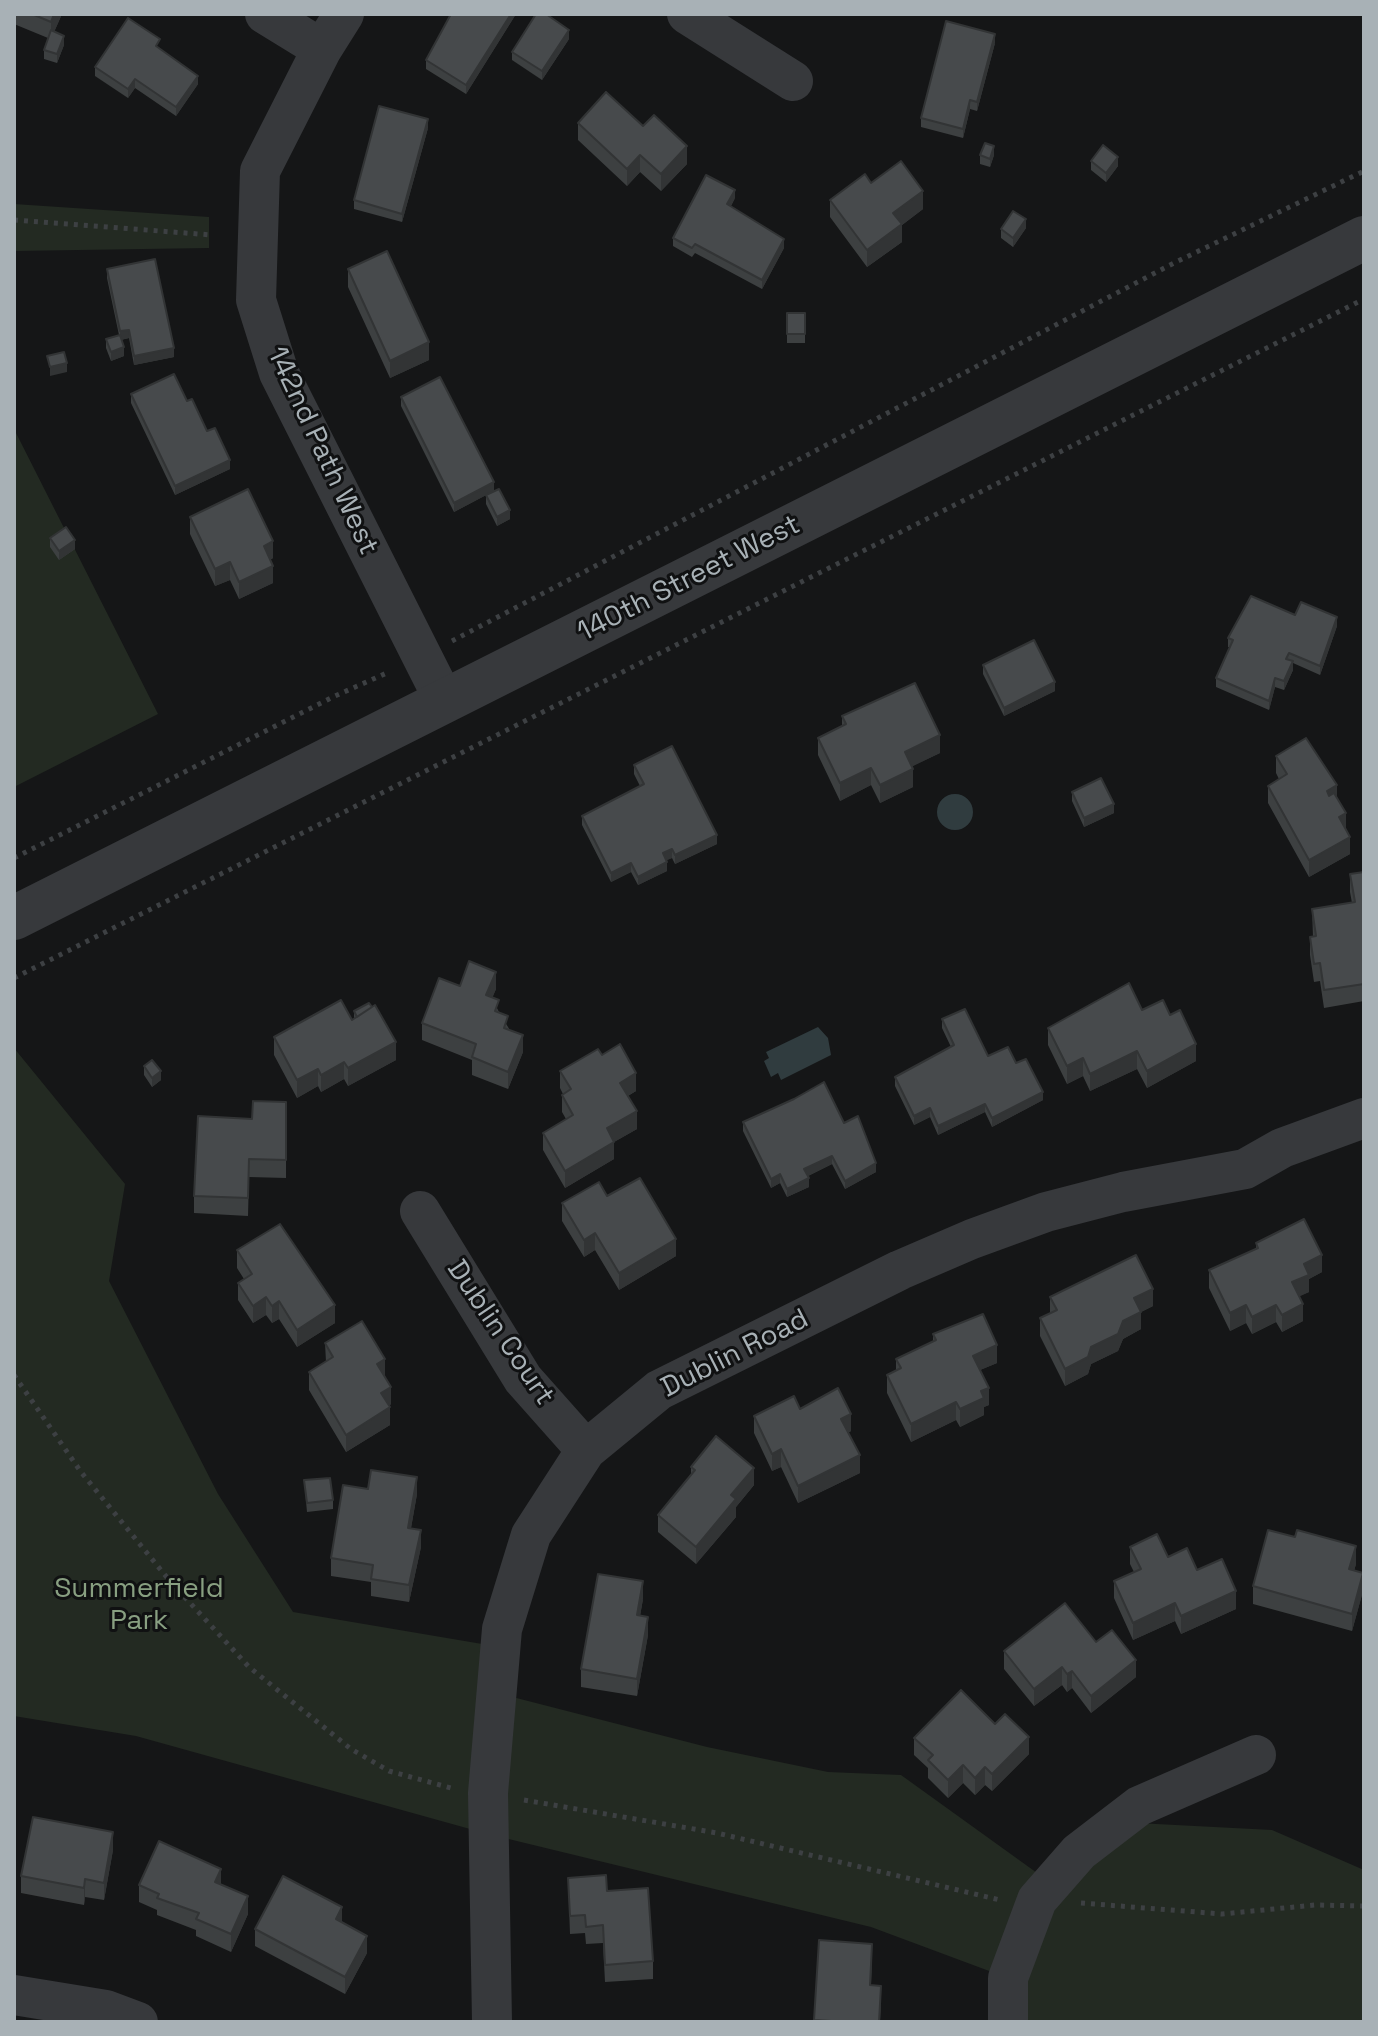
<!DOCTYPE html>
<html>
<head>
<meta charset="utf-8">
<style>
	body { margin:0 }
	#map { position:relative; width:1378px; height:2036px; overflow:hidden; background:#151617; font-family:"Space Grotesk",sans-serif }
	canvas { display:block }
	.frame { position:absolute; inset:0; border:16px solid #a8b1b6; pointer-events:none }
</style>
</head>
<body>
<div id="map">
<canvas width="1378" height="2036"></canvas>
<div class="frame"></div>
</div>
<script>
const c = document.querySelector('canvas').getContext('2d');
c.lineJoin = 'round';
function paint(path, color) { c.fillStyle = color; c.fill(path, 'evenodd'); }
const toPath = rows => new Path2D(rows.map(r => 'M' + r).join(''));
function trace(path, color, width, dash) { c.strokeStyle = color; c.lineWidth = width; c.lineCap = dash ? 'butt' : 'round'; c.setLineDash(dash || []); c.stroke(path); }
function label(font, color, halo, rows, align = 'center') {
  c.font = font + ' "Space Grotesk",sans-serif'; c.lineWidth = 6; c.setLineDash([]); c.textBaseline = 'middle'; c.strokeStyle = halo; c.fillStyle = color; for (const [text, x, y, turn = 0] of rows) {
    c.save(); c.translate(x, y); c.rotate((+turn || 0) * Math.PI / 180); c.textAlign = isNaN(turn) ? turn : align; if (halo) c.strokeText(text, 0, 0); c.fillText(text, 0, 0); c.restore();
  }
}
const green = toPath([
	[14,204,209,217,209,248,14,251],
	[14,429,158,714,14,787],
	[14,1048,125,1184,109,1281,218,1494,293,1612,500,1647,497,1693,707,1747,828,1772,901,1775,1051,1883,1118,1822,1272,1830,1364,1870,1364,2022,1008,2022,1008,1978,871,1927,488,1834,136,1736,14,1716]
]);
const water = toPath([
	'937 812a18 18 0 1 1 36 0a18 18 0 1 1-36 0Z',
	[818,1027,828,1038,831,1055,781,1080,778,1073,771,1077,764,1061,769,1058,766,1052]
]);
const path = toPath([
	[14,220,212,235],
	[452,641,1174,263,1364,171],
	[14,858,335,696,389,672],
	[14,978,1364,299],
	[14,1375,81,1472,169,1580,249,1667,351,1749,389,1771,451,1788],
	[524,1800,717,1833,1000,1900],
	[1081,1903,1222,1914,1315,1905,1364,1906]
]);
const minor = toPath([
	[265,14,322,49],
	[344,14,322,49,260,171,256,300,279,373,445,702],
	[687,14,793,81],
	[420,1211,523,1379,586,1450],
	[14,1995,106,2010,138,2022],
	[492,2022,488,1793,502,1629,531,1535,586,1450,659,1390,900,1270,972,1239,1046,1212,1123,1192,1245,1169,1282,1148,1364,1118],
	[1008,2022,1008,1978,1037,1900,1079,1852,1139,1806,1256,1755]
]);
const tertiary = toPath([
	[14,918,1364,238]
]);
const wall = toPath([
	[14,14,62,14,54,32,64,45,57,63,44,59,44,50,48,38,14,24],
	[516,14,466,94,426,69,426,60],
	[569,39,542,80,512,60,512,52],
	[995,43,977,111,970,109,963,138,921,127,921,118],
	[160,48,160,49,198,84,176,116,135,88,128,98,95,76,95,67],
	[578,123,643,126,687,164,661,191,640,172,627,186,578,140],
	[428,128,402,222,354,209,354,200],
	[980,155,994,155,990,167,980,164],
	[1091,161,1118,166,1106,182,1091,170],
	[871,183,923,209,902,225,902,242,867,267,830,217,830,200],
	[735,198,731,206,784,248,762,289,695,253,692,257,673,246,673,238],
	[1026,228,1013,247,1001,238,1001,229],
	[107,269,174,357,134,365,129,338,121,340,124,356,111,361,106,348,106,339,119,335,107,278],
	[348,269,429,360,390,378,348,287],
	[787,313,805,313,805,343,787,343],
	[131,394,187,401,230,469,175,495,131,403],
	[401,397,494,491,510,519,497,526,486,504,486,495,454,512,401,406],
	[190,517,273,558,270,560,273,583,239,599,230,580,215,586,190,534],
	[50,538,75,549,59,560,50,547],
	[1295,615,1337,626,1320,675,1293,663,1293,670,1284,690,1275,687,1269,710,1216,687,1216,678,1230,647,1228,647,1228,638],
	[983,665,1055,691,1004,716,983,674],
	[842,716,940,753,912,766,913,787,880,803,871,785,840,801,818,755,818,738,842,726],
	[1276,756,1337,797,1346,830,1350,854,1309,877,1268,803,1268,786,1279,779,1276,773],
	[634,765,717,844,675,864,672,858,666,860,667,871,638,885,631,872,611,882,582,825,582,816,640,786,634,774],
	[1072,792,1114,813,1084,827,1072,801],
	[1364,872,1364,1001,1324,1008,1320,981,1314,982,1310,955,1310,937,1313,937,1312,909,1352,903,1350,892,1350,874],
	[460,986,496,989,492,998,499,1012,523,1052,508,1089,472,1075,472,1060,422,1040,422,1023],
	[1142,1010,1170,1015,1196,1061,1147,1088,1137,1069,1090,1091,1083,1076,1067,1084,1048,1045,1048,1028],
	[354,1011,396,1060,348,1086,344,1079,321,1092,318,1086,297,1098,274,1055,274,1037,352,1020,354,1019],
	[942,1019,988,1056,1016,1063,1043,1100,992,1127,985,1112,938,1135,930,1117,914,1125,895,1086,895,1077,951,1047,942,1028],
	[144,1066,161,1080,152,1087,144,1075],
	[560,1071,636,1091,628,1096,637,1129,614,1142,614,1159,565,1188,543,1150,543,1133,566,1119,562,1112,562,1095,563,1094,560,1088],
	[794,1099,844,1123,876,1172,845,1189,832,1164,808,1176,809,1187,787,1197,780,1183,771,1188,743,1131,743,1122],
	[286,1102,286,1178,249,1177,248,1216,194,1213,194,1196,252,1119],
	[607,1196,676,1256,619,1290,595,1250,584,1257,562,1221,562,1203],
	[1256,1243,1322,1272,1309,1279,1309,1292,1299,1296,1303,1321,1282,1332,1276,1322,1252,1334,1246,1323,1230,1331,1209,1288,1209,1270,1256,1249],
	[237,1250,335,1323,297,1347,279,1319,272,1323,266,1315,253,1323,238,1300,238,1283,244,1279,237,1268],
	[1050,1297,1153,1306,1141,1312,1141,1329,1123,1339,1118,1351,1091,1364,1088,1374,1065,1386,1040,1336,1040,1318,1050,1313],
	[933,1334,997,1363,980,1370,989,1405,984,1407,984,1415,960,1427,956,1420,911,1442,887,1393,887,1375,896,1371,896,1359,933,1341],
	[325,1343,385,1376,391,1404,389,1406,390,1425,346,1452,309,1390,309,1372,326,1362],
	[800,1409,851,1431,848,1433,860,1473,798,1503,781,1467,772,1471,754,1433,754,1416],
	[691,1467,754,1485,736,1507,736,1517,696,1564,658,1532,658,1515,691,1474],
	[304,1480,333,1500,333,1509,307,1512],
	[368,1489,417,1494,411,1528,421,1547,409,1602,371,1596,371,1582,331,1576,331,1558],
	[1130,1547,1168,1557,1197,1570,1236,1609,1181,1634,1175,1621,1133,1640,1114,1598,1114,1581,1134,1572,1130,1564],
	[1356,1564,1354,1571,1363,1591,1352,1631,1253,1604,1253,1586],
	[643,1599,640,1616,648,1635,637,1696,581,1687,581,1669],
	[1096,1642,1136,1677,1091,1713,1072,1688,1067,1692,1062,1685,1034,1706,1004,1669,1004,1651],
	[995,1724,1029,1754,992,1791,985,1785,975,1795,963,1783,948,1798,928,1778,928,1768,914,1755,914,1738],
	[113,1850,104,1900,85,1897,84,1905,21,1893,21,1876],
	[568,1878,607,1891,653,1961,653,1979,605,1982,603,1943,586,1944,585,1933,570,1934],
	[221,1884,248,1914,231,1952,196,1936,196,1930,157,1915,157,1910,139,1902,139,1885],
	[342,1923,367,1953,345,1994,255,1946,255,1929],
	[819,1940,872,1961,871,1985,881,2003,880,2022,814,2022]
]);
const shadedWall = toPath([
	[54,14,62,14,51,39,51,22],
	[511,14,516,14,466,94,466,85],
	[569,30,569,39,542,80,542,71],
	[995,34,995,43,977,111,977,102],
	[64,36,64,45,57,63,57,54],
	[198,76,198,84,176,116,176,107],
	[135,79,135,88,128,98,128,89],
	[970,100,970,109,963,138,963,129],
	[428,119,428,128,402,222,402,214],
	[687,146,687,164,661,191,661,174],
	[994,146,994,155,990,167,990,159],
	[640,155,640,172,627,186,627,169],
	[1118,157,1118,166,1106,182,1106,173],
	[735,190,735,198,727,213,727,204],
	[923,191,923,209,902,225,902,242,867,267,867,250,893,213],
	[1026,219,1026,228,1013,247,1013,238],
	[784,239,784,248,762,289,762,280],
	[129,330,129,338,120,340,120,331],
	[429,342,429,360,390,378,390,361],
	[124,347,124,356,111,361,111,352],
	[174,348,174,357,134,365,134,356],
	[67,363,67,372,50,376,50,367],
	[230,460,230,469,175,495,175,486],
	[494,482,494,491,454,512,454,503],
	[510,510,510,519,497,526,497,517],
	[75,540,75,549,59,560,59,551],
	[273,541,273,558,264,563,264,546],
	[230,562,230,580,215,586,215,569],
	[273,566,273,583,239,599,239,582],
	[1337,617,1337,626,1320,675,1320,666],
	[1293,661,1293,670,1284,690,1284,681],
	[1275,678,1275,687,1269,710,1269,701],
	[1055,682,1055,691,1004,716,1004,708],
	[940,735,940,753,905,770,905,752],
	[871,768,871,785,840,801,840,783],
	[913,769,913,787,880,803,880,785],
	[1337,785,1337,803,1327,809,1327,791],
	[1114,804,1114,813,1084,827,1084,818],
	[1346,813,1346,831,1339,817],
	[717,835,717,844,675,864,675,855],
	[1350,837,1350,854,1309,877,1309,860],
	[672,849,672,858,663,862,663,853],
	[667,862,667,871,638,885,638,877],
	[631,863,631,872,611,882,611,873],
	[496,972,496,989,486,1013,486,995],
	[523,1035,523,1052,508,1089,508,1072],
	[396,1042,396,1060,348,1086,348,1068],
	[1196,1044,1196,1061,1147,1088,1147,1071],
	[1137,1051,1137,1069,1090,1091,1090,1074],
	[1083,1058,1083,1076,1067,1084,1067,1066],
	[344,1062,344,1079,321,1092,321,1075],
	[318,1069,318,1086,297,1098,297,1080],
	[161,1071,161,1080,152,1087,152,1078],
	[636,1073,636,1091,620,1100,620,1083],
	[1043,1092,1043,1100,992,1127,992,1118],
	[985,1104,985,1112,938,1135,938,1126],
	[930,1108,930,1117,914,1125,914,1116],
	[637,1111,637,1129,614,1142,614,1159,565,1188,565,1171,607,1128],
	[832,1156,832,1164,804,1178,804,1169],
	[876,1163,876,1172,845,1189,845,1181],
	[780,1174,780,1183,771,1188,771,1179],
	[809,1178,809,1187,787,1197,787,1189],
	[595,1233,595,1250,584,1257,584,1240],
	[676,1239,676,1256,619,1290,619,1273],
	[1322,1255,1322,1272,1309,1279,1309,1292,1292,1300,1292,1282,1304,1264],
	[1153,1289,1153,1306,1141,1312,1141,1329,1123,1339,1118,1351,1091,1364,1088,1374,1065,1386,1065,1369,1123,1321,1134,1298],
	[266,1297,266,1315,253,1323,253,1306],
	[279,1301,279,1319,272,1323,272,1306],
	[1303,1304,1303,1321,1282,1332,1282,1315],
	[335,1305,335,1323,297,1347,297,1330],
	[1246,1305,1246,1323,1230,1331,1230,1313],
	[1276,1305,1276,1322,1252,1334,1252,1317],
	[997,1345,997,1363,973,1373,973,1356],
	[385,1359,385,1376,377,1382,377,1364],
	[391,1387,391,1404,381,1410,381,1393],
	[989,1388,989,1405,984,1407,984,1415,960,1427,960,1409,981,1391],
	[956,1402,956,1420,911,1442,911,1424],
	[390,1407,390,1425,346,1452,346,1435],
	[851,1414,851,1431,841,1436,841,1419],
	[781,1449,781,1467,772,1471,772,1454],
	[860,1455,860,1473,798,1503,798,1486],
	[754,1468,754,1485,736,1507,736,1517,696,1564,696,1547,731,1495],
	[417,1477,417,1494,408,1545,408,1528],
	[421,1530,421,1547,409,1602,409,1585],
	[1356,1546,1356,1564,1349,1587,1349,1569],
	[1363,1573,1363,1591,1352,1631,1352,1614],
	[643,1581,643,1599,637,1633,637,1615],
	[1236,1591,1236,1609,1181,1634,1181,1616],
	[1175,1603,1175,1621,1133,1640,1133,1623],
	[648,1617,648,1635,637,1696,637,1679],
	[1136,1660,1136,1677,1091,1713,1091,1696],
	[1062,1667,1062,1685,1034,1706,1034,1689],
	[1072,1671,1072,1688,1067,1692,1067,1674],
	[1029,1737,1029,1754,992,1791,992,1774],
	[963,1765,963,1783,948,1798,948,1780],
	[985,1767,985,1785,975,1795,975,1778],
	[113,1832,113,1850,104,1900,104,1883],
	[221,1869,221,1886,215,1882],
	[85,1879,85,1897,84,1905,84,1888],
	[248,1896,248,1914,231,1952,231,1934],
	[342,1907,342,1925,336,1919],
	[367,1936,367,1953,345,1994,345,1977]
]);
const building = toPath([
	[32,14,54,14,51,22,32,14],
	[451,14,511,14,466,85,426,60,451,14],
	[536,14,546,14,569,30,542,71,512,52,536,14],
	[128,18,160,39,156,46,198,76,176,107,135,79,128,89,95,67,128,18],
	[946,21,995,34,977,102,970,100,963,129,921,118,946,21],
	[51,30,64,36,57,54,44,50,51,30],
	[606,92,643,126,654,115,687,146,661,174,640,155,627,169,578,123,606,92],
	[379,106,428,119,402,214,354,200,379,106],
	[985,143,994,146,990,159,980,155,985,143],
	[1103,145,1118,157,1106,173,1091,161,1103,145],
	[901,161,923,191,893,213,902,224,867,250,830,200,865,174,871,183,901,161],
	[706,175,735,190,727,204,784,239,762,280,695,244,692,248,673,238,706,175],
	[1013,211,1026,219,1013,238,1001,229,1013,211],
	[387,251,429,342,390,361,348,269,387,251],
	[155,259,174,348,134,356,129,330,120,331,107,269,155,259],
	[787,313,805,313,805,334,787,334,787,313],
	[120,335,124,347,111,352,106,339,120,335],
	[64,352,67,363,50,367,47,356,64,352],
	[174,374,187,401,192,399,207,431,215,428,230,460,175,486,131,394,174,374],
	[440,377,494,482,454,503,401,397,440,377],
	[248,489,273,541,264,546,273,566,239,582,230,562,215,569,190,517,248,489],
	[499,489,510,510,497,517,486,495,499,489],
	[66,527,75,540,59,551,50,538,66,527],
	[1251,596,1295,615,1301,602,1337,617,1320,666,1289,653,1286,659,1293,661,1284,681,1275,678,1269,701,1216,678,1233,640,1228,638,1251,596],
	[1034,640,1055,682,1004,708,983,665,1034,640],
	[915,683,940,735,905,752,913,769,880,785,871,768,840,783,818,738,846,724,842,716,915,683],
	[1306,738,1337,785,1327,791,1329,796,1334,793,1346,813,1339,817,1350,837,1309,860,1268,786,1287,774,1276,756,1306,738],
	[672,746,717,835,675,855,672,849,663,853,667,862,638,877,631,863,611,873,582,816,644,784,634,765,672,746],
	[1101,778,1114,804,1084,818,1072,792,1101,778],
	[1364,872,1364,984,1324,990,1320,963,1314,964,1310,937,1316,936,1312,909,1355,902,1350,874,1364,872],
	[469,961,496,972,486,995,499,1000,495,1011,508,1016,504,1028,523,1035,508,1072,472,1057,476,1044,422,1023,439,978,460,986,469,961],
	[1129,983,1142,1010,1163,1000,1170,1015,1180,1010,1196,1044,1147,1071,1137,1051,1090,1074,1083,1058,1067,1066,1048,1028,1129,983],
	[341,1000,352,1020,375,1005,396,1042,348,1068,344,1062,321,1075,318,1069,297,1080,274,1037,341,1000],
	[369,1003,372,1007,357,1017,354,1011,369,1003],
	[965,1009,988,1056,1008,1047,1016,1063,1026,1059,1043,1092,992,1118,985,1104,938,1126,930,1108,914,1116,895,1077,954,1045,942,1019,965,1009],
	[620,1044,636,1073,620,1083,637,1111,607,1128,614,1142,565,1171,543,1133,573,1115,562,1095,571,1089,560,1071,598,1049,602,1055,620,1044],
	[152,1060,161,1071,152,1078,144,1066,152,1060],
	[824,1082,844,1123,858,1116,876,1163,845,1181,832,1156,804,1169,809,1178,787,1189,780,1174,771,1179,743,1122,794,1099,824,1082],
	[253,1101,286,1102,286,1160,249,1159,248,1198,194,1196,198,1116,252,1119,253,1101],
	[640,1178,676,1239,619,1273,595,1233,584,1240,562,1203,599,1182,607,1196,640,1178],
	[1304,1219,1322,1255,1304,1264,1309,1275,1292,1282,1303,1304,1282,1315,1276,1305,1252,1317,1246,1305,1230,1313,1209,1270,1258,1248,1256,1243,1304,1219],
	[280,1224,335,1305,297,1330,279,1301,272,1306,266,1297,253,1306,238,1283,252,1274,237,1250,280,1224],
	[1136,1255,1153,1289,1134,1298,1141,1312,1123,1321,1118,1334,1091,1347,1088,1357,1065,1369,1040,1318,1057,1310,1050,1297,1136,1255],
	[983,1314,997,1345,973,1356,989,1388,981,1391,984,1398,960,1409,956,1402,911,1424,887,1375,901,1368,896,1359,936,1340,933,1334,983,1314],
	[362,1321,385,1359,377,1364,391,1387,381,1393,390,1407,346,1435,309,1372,333,1357,325,1343,362,1321],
	[838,1388,851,1414,841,1419,860,1455,798,1486,781,1449,772,1454,754,1416,794,1396,800,1409,838,1388],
	[716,1436,754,1468,731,1495,736,1499,696,1547,658,1515,695,1470,691,1467,716,1436],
	[371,1470,417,1477,408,1528,421,1530,409,1585,371,1579,373,1565,331,1558,343,1485,368,1489,371,1470],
	[330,1478,333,1500,307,1503,304,1480,330,1478],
	[1268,1530,1295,1537,1297,1530,1356,1546,1349,1569,1363,1573,1352,1614,1253,1586,1268,1530],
	[1157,1534,1168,1557,1187,1548,1197,1570,1222,1559,1236,1591,1181,1616,1175,1603,1133,1623,1114,1581,1141,1569,1130,1547,1157,1534],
	[598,1574,643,1581,637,1615,648,1617,637,1679,581,1669,598,1574],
	[1065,1603,1096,1642,1112,1630,1136,1660,1091,1696,1072,1671,1067,1674,1062,1667,1034,1689,1004,1651,1065,1603],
	[961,1690,995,1724,1005,1714,1029,1737,992,1774,985,1767,975,1778,963,1765,948,1780,928,1760,933,1755,914,1738,961,1690],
	[33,1817,113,1832,104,1883,85,1879,84,1888,21,1876,33,1817],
	[159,1841,221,1869,215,1882,248,1896,231,1934,196,1919,199,1913,157,1898,159,1894,139,1885,159,1841],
	[606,1875,607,1891,648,1888,653,1961,605,1965,603,1925,586,1927,585,1915,570,1916,568,1878,606,1875],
	[283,1876,342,1907,336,1919,367,1936,345,1977,255,1929,283,1876],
	[819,1940,872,1944,870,1985,881,1986,879,2022,831,2022,831,2021,814,2020,819,1940]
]);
const streetNames = [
	["142nd Path West",322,451,65],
	["140th Street West",689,579,-27],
	["Dublin Court",500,1333,56],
	["Dublin Road",735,1354,-27]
];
const parkNames = [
	["Summerfield",139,1589],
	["Park",139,1621]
];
paint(green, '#232a22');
paint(water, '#303c3f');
trace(path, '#3d4043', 5, [4, 6]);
trace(minor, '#37393c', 40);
trace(tertiary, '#37393c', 44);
paint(wall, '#3d4041');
paint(shadedWall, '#323435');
paint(building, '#474a4c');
trace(building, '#323435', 2);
label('28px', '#a8b1b6', '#101112', streetNames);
label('28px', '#889f81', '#101112', parkNames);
</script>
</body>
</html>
